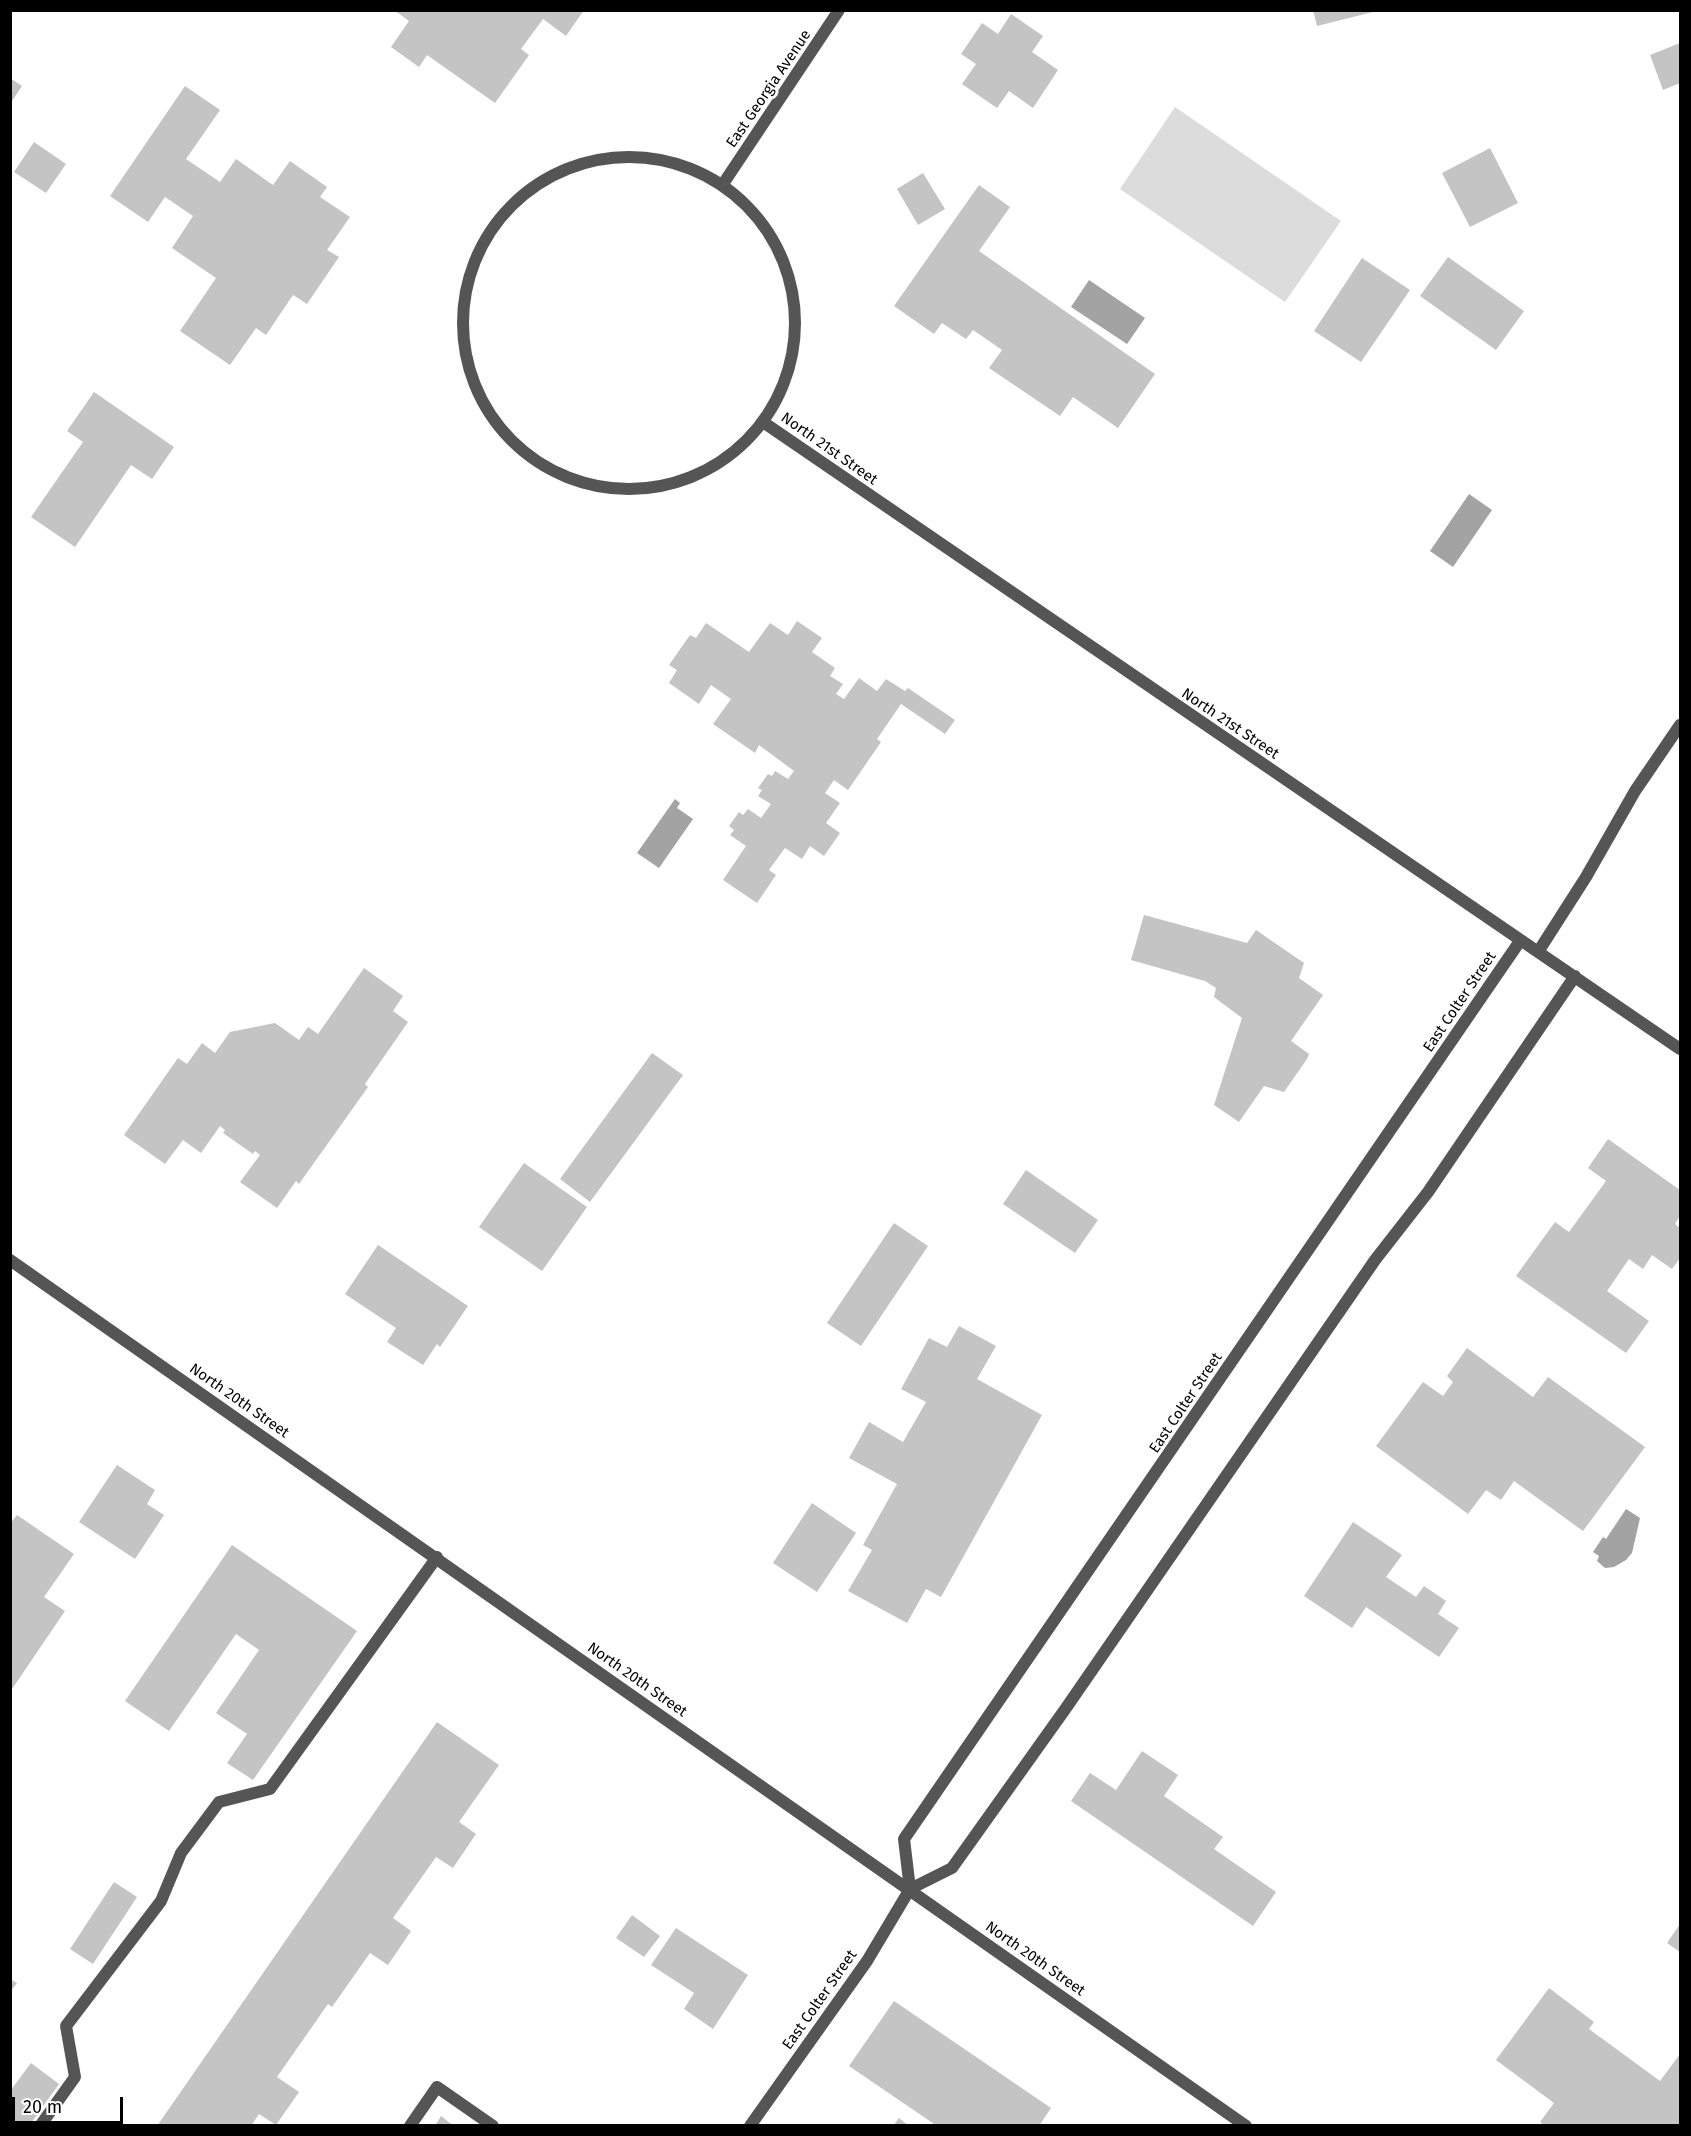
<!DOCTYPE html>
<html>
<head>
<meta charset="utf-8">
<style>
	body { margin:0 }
	#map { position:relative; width:1691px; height:2136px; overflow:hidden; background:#fff; font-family:"Fira Sans",sans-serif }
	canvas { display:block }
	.frame { position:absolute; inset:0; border:12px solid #000; pointer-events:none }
	.scale { position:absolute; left:12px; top:2097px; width:111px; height:27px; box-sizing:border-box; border:3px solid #000; border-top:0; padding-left:8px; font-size:18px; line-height:21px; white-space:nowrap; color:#000; -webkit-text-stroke:4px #fff; paint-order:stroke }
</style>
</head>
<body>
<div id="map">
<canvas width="1691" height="2136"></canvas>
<div class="frame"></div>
<div class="scale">20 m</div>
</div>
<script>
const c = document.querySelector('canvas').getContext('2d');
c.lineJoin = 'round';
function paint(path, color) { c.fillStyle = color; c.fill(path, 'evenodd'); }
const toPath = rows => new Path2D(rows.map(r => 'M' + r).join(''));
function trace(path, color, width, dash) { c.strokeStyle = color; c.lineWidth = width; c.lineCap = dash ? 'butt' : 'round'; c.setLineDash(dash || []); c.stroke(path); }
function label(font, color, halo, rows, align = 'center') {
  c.font = font + ' "Fira Sans",sans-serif'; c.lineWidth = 6; c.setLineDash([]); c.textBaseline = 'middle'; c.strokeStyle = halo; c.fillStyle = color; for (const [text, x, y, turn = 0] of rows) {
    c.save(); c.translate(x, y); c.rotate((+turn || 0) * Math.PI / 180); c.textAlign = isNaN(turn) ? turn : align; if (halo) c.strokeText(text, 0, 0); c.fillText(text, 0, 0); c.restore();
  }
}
const green = toPath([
	[1175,107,1341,221,1285,302,1120,189]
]);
const water = toPath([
	[1089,280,1145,318,1127,344,1071,307],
	[1469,494,1492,510,1453,567,1430,551],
	[675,799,680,803,677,808,693,819,659,868,637,853],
	[1626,1509,1640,1518,1632,1553,1626,1560,1614,1567,1605,1568,1597,1561,1599,1556,1593,1552,1603,1537,1606,1539]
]);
const building = toPath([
	[394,10,584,10,566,36,543,19,521,49,529,55,495,103,427,55,419,67,391,47,409,21],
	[1313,10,1377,10,1377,11,1317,26],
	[1011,14,1043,36,1032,52,1058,70,1033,108,1009,91,997,108,962,84,976,64,961,54,982,23,998,34],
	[1680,43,1680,83,1663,90,1650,55],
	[10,78,22,86,10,104],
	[185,86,220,110,186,159,220,182,236,159,273,185,290,161,327,187,320,197,350,217,327,250,339,257,307,304,293,295,266,335,256,328,230,365,180,331,216,278,172,248,193,216,165,197,148,222,110,196],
	[34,142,66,164,46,193,14,172],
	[1490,148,1518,203,1470,227,1442,173],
	[923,173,945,209,918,225,897,189],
	[979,185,1010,207,979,251,1155,374,1118,428,1073,397,1060,416,989,368,1002,350,973,330,966,339,942,323,934,334,894,306],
	[1448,257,1524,311,1496,350,1420,296],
	[1362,258,1410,290,1361,362,1314,331],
	[94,392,174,447,152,479,131,465,75,547,31,517,83,442,67,431],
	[797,621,822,638,812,652,835,668,830,676,843,684,836,694,844,699,859,678,877,691,886,679,905,691,908,688,955,720,945,734,901,704,877,739,881,742,848,790,834,780,825,793,840,803,826,823,840,833,824,856,810,846,802,859,785,848,769,870,776,875,757,903,723,880,746,846,730,835,734,830,729,826,739,812,743,815,748,809,761,818,771,804,758,796,762,790,758,788,768,774,772,776,775,771,788,779,794,771,759,745,755,753,713,724,731,699,711,685,699,704,669,683,677,670,669,665,690,635,696,638,706,623,749,652,770,623,788,635],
	[1144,915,1247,943,1256,930,1304,963,1299,978,1323,995,1291,1041,1309,1054,1307,1059,1284,1092,1264,1086,1239,1122,1214,1105,1242,1018,1214,997,1216,988,1205,981,1131,960],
	[364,968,403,996,393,1011,408,1022,365,1084,368,1087,299,1184,296,1181,277,1208,240,1182,260,1155,255,1151,253,1154,223,1133,225,1130,220,1126,201,1153,183,1140,165,1164,124,1135,178,1058,187,1064,202,1043,215,1053,230,1032,275,1023,299,1040,308,1027,318,1034],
	[652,1053,683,1075,590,1202,560,1179],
	[1608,1139,1680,1190,1680,1216,1675,1224,1680,1228,1680,1258,1672,1269,1652,1255,1643,1269,1629,1259,1607,1291,1649,1321,1626,1353,1516,1276,1555,1222,1569,1232,1606,1181,1588,1168],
	[524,1163,587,1207,542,1271,479,1227],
	[1026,1170,1098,1220,1075,1253,1003,1204],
	[894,1223,928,1246,861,1346,827,1323],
	[378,1245,468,1306,440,1347,437,1344,423,1365,387,1342,396,1328,345,1294],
	[959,1326,996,1346,977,1379,1042,1415,941,1597,926,1589,907,1623,848,1591,872,1550,863,1545,897,1484,849,1458,869,1422,903,1442,926,1402,901,1389,929,1338,947,1347],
	[1467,1348,1533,1397,1548,1377,1645,1447,1583,1531,1514,1481,1501,1500,1486,1490,1468,1514,1376,1446,1423,1382,1443,1396,1453,1382,1447,1376],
	[117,1465,155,1490,147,1504,164,1515,135,1559,79,1522],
	[812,1503,856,1533,817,1592,773,1563],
	[17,1515,74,1554,44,1597,65,1611,10,1692,10,1524],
	[1353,1522,1402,1555,1386,1577,1416,1597,1424,1586,1446,1601,1438,1614,1459,1628,1439,1657,1366,1607,1352,1628,1304,1596],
	[232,1545,357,1631,253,1780,227,1763,247,1734,216,1713,259,1650,236,1634,169,1731,125,1701],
	[437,1722,499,1765,459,1822,476,1834,453,1868,436,1857,393,1918,411,1931,388,1965,370,1953,332,2007,328,2004,277,2077,299,2092,276,2125,259,2114,251,2126,157,2126],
	[1142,1751,1178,1775,1164,1796,1223,1837,1214,1849,1276,1892,1253,1926,1071,1801,1090,1773,1116,1790],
	[114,1882,137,1897,93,1964,70,1949],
	[632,1915,660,1936,644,1957,616,1938],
	[1680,1924,1680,1952,1667,1943],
	[676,1928,748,1975,713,2029,684,2009,694,1993,651,1965],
	[10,1979,17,1983,10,1992],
	[1549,1988,1594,2022,1589,2029,1660,2081,1680,2054,1680,2126,1545,2126,1540,2122,1554,2103,1496,2060],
	[894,2001,1051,2108,1039,2126,937,2126,849,2066],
	[31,2063,59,2084,29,2126,10,2126,10,2091],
	[441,2116,454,2126,435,2126],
	[899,2118,909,2126,893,2126]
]);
const service = toPath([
	[40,2126,75,2077,66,2026,161,1901,181,1853,219,1802,270,1789,437,1557],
	[410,2126,437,2087,493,2126]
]);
const minor = toPath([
	'463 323a166 166 0 1 1 332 0a166 166 0 1 1-332 0Z',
	[723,184,839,10],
	[763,422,1680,1049],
	[1538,952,1586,877,1635,791,1680,725],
	[910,1889,904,1839,1520,941],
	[750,2126,867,1961,910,1889,952,1868,1066,1708,1375,1260,1428,1192,1575,976]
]);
const tertiary = toPath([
	[10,1260,1246,2126]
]);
const streetNames = [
	["East Georgia Avenue",769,89,-56],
	["North 21st Street",829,449,35],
	["North 21st Street",1230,724,34],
	["East Colter Street",1460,1002,-56],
	["North 20th Street",239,1401,35],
	["East Colter Street",1186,1403,-56],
	["North 20th Street",637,1680,35],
	["North 20th Street",1035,1959,35],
	["East Colter Street",820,2000,-55]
];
paint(green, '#dcdcdc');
paint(water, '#a3a3a3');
paint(building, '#c4c4c4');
trace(service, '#555', 12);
trace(minor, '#555', 12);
trace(tertiary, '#555', 12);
label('15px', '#000', '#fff', streetNames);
</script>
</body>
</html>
